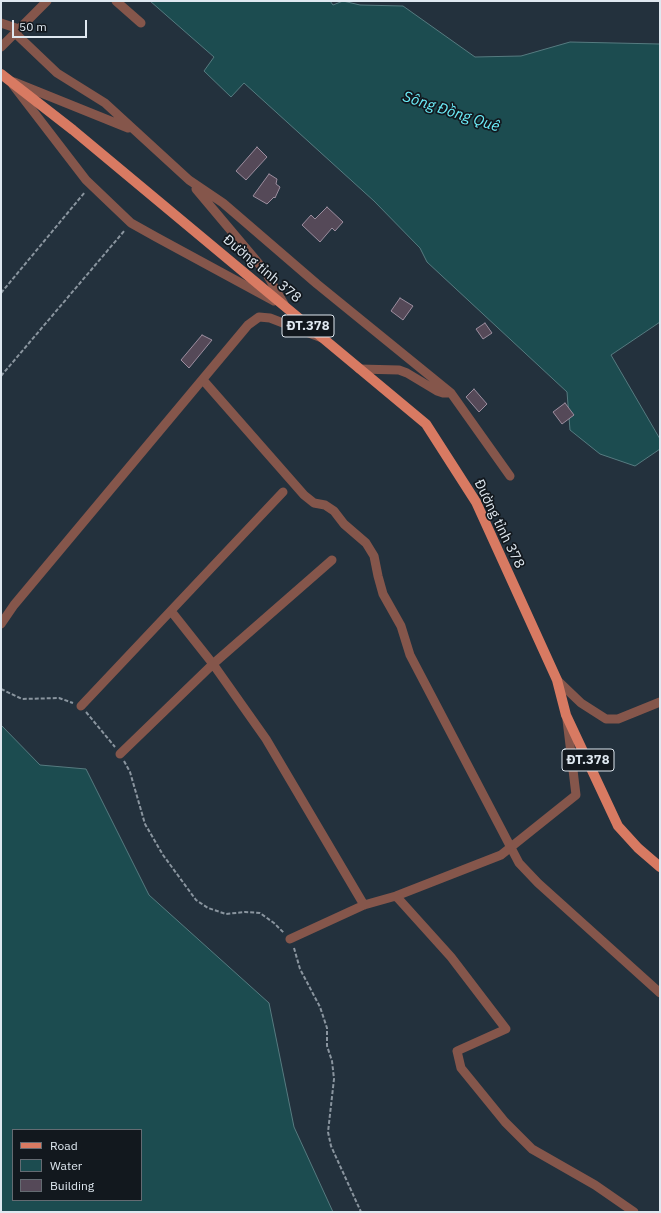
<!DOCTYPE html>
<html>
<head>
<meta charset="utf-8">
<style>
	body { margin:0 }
	#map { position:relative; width:661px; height:1213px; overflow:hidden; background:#23313d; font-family:"IBM Plex Sans",sans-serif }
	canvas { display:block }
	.frame { position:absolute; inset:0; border:2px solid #dfe8f0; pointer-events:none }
	.legend { position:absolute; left:12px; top:1129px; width:130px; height:72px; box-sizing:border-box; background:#12181e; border:1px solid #646b72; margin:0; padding:5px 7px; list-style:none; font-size:12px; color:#dfe8f0 }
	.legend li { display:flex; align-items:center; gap:8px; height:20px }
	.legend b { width:20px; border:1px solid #646b72 }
	.scale { position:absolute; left:12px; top:20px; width:75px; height:18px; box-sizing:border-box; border:2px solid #dfe8f0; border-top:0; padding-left:5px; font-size:12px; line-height:14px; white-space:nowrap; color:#dfe8f0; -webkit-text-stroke:3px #12181e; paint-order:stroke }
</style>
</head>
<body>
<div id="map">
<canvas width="661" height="1213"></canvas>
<div class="frame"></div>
<ul class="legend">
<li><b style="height:5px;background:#d87a62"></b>Road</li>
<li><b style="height:11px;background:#1c4c50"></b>Water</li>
<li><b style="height:11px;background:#554958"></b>Building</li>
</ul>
<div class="scale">50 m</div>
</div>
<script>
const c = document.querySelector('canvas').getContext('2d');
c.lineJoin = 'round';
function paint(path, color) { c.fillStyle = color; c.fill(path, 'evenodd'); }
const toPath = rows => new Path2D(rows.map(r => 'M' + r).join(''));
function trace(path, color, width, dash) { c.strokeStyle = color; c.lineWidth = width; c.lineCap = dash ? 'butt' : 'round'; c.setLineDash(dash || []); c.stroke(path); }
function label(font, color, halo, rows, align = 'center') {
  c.font = font + ' "IBM Plex Sans",sans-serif'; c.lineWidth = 3.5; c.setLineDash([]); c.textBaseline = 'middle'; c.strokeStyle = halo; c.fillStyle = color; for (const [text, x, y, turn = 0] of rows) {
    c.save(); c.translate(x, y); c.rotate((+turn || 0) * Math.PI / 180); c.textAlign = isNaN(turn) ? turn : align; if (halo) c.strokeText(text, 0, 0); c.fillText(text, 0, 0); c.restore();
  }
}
const water = toPath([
	[150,1,330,1,333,5,343,1,360,5,403,6,475,57,521,56,570,42,660,44,660,322,611,355,660,439,660,449,635,466,600,454,570,430,567,392,427,262,420,248,374,201,244,83,231,97,204,71,214,57,150,1],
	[1,725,40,765,86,769,149,895,269,1003,294,1127,333,1212,1,1212,1,725],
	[13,1130,141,1130,141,1200,13,1200,13,1130]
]);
const building = toPath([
	[257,147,267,157,246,180,236,171,257,147],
	[269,174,277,179,276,184,280,187,275,198,274,197,267,204,253,196,269,174],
	[327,207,343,222,335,231,332,228,320,242,302,225,311,215,315,219,327,207],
	[400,298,413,306,403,320,391,311,400,298],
	[485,323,492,333,483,339,476,329,485,323],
	[202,335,212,340,189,368,181,360,202,335],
	[474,389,487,404,479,412,466,397,474,389],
	[565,403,574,415,562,424,553,412,565,403]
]);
const path = toPath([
	[1,293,85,192],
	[1,376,125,230],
	[1,689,22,699,59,698,73,703],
	[86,712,115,747],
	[124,761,130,772,145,824,163,855,196,900,208,908,226,914,245,912,260,913,274,923,284,933],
	[294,948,300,969,320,1007,327,1028,327,1046,332,1061,334,1079,328,1132,331,1146,361,1212]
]);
const minor = toPath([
	[116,1,141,23],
	[1,23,19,29],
	[15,33,57,73,105,103,189,180,223,203,317,284,451,393,510,476],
	[1,47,47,1],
	[14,82,128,128],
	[13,85,86,180,131,223,156,237,274,301],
	[196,189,265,271,284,304],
	[359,369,399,370,407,373,437,391,443,393,451,393],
	[203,380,304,495,314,503,325,505,334,511,344,524,366,543,374,556,378,576,383,594,401,626,410,655,519,863,538,883,660,993],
	[171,611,213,664,266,739,364,905],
	[1,624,14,605,248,325,259,317,270,318,322,338],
	[557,680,581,703,606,719,618,719,660,702],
	[81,706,283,492],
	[120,754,213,664,332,560],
	[396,896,451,957,506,1029,457,1051,461,1068,505,1122,532,1149,595,1185,634,1212],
	[290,939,364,905,396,896,501,855,576,795,567,720]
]);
const primary = toPath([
	[1,74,73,130,426,424,476,502,557,680,566,715,618,826,638,848,660,867]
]);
const shields = [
	[308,326,52],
	[588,760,52]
];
const shieldNames = [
	["ĐT.378",308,326],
	["ĐT.378",588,760]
];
const streetNames = [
	["Đường tỉnh 378",262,269,40],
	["Đường tỉnh 378",499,524,64]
];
const waterNames = [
	["Sông Đồng Quê",451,112,18]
];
paint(water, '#1c4c50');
trace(water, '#567b80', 1);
paint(building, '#554958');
trace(building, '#9c8e9f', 1);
trace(path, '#8a959f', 2, [4, 2]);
trace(minor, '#85564b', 9);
trace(primary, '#d87a62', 10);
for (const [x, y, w] of shields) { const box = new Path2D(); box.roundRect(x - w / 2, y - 11, w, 22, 3); c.fillStyle = '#12181e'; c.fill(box); trace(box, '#dfe8f0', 1); }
label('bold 13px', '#dfe8f0', null, shieldNames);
label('14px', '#dfe8f0', '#12181e', streetNames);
label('italic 15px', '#6deffb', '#12181e', waterNames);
</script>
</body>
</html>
